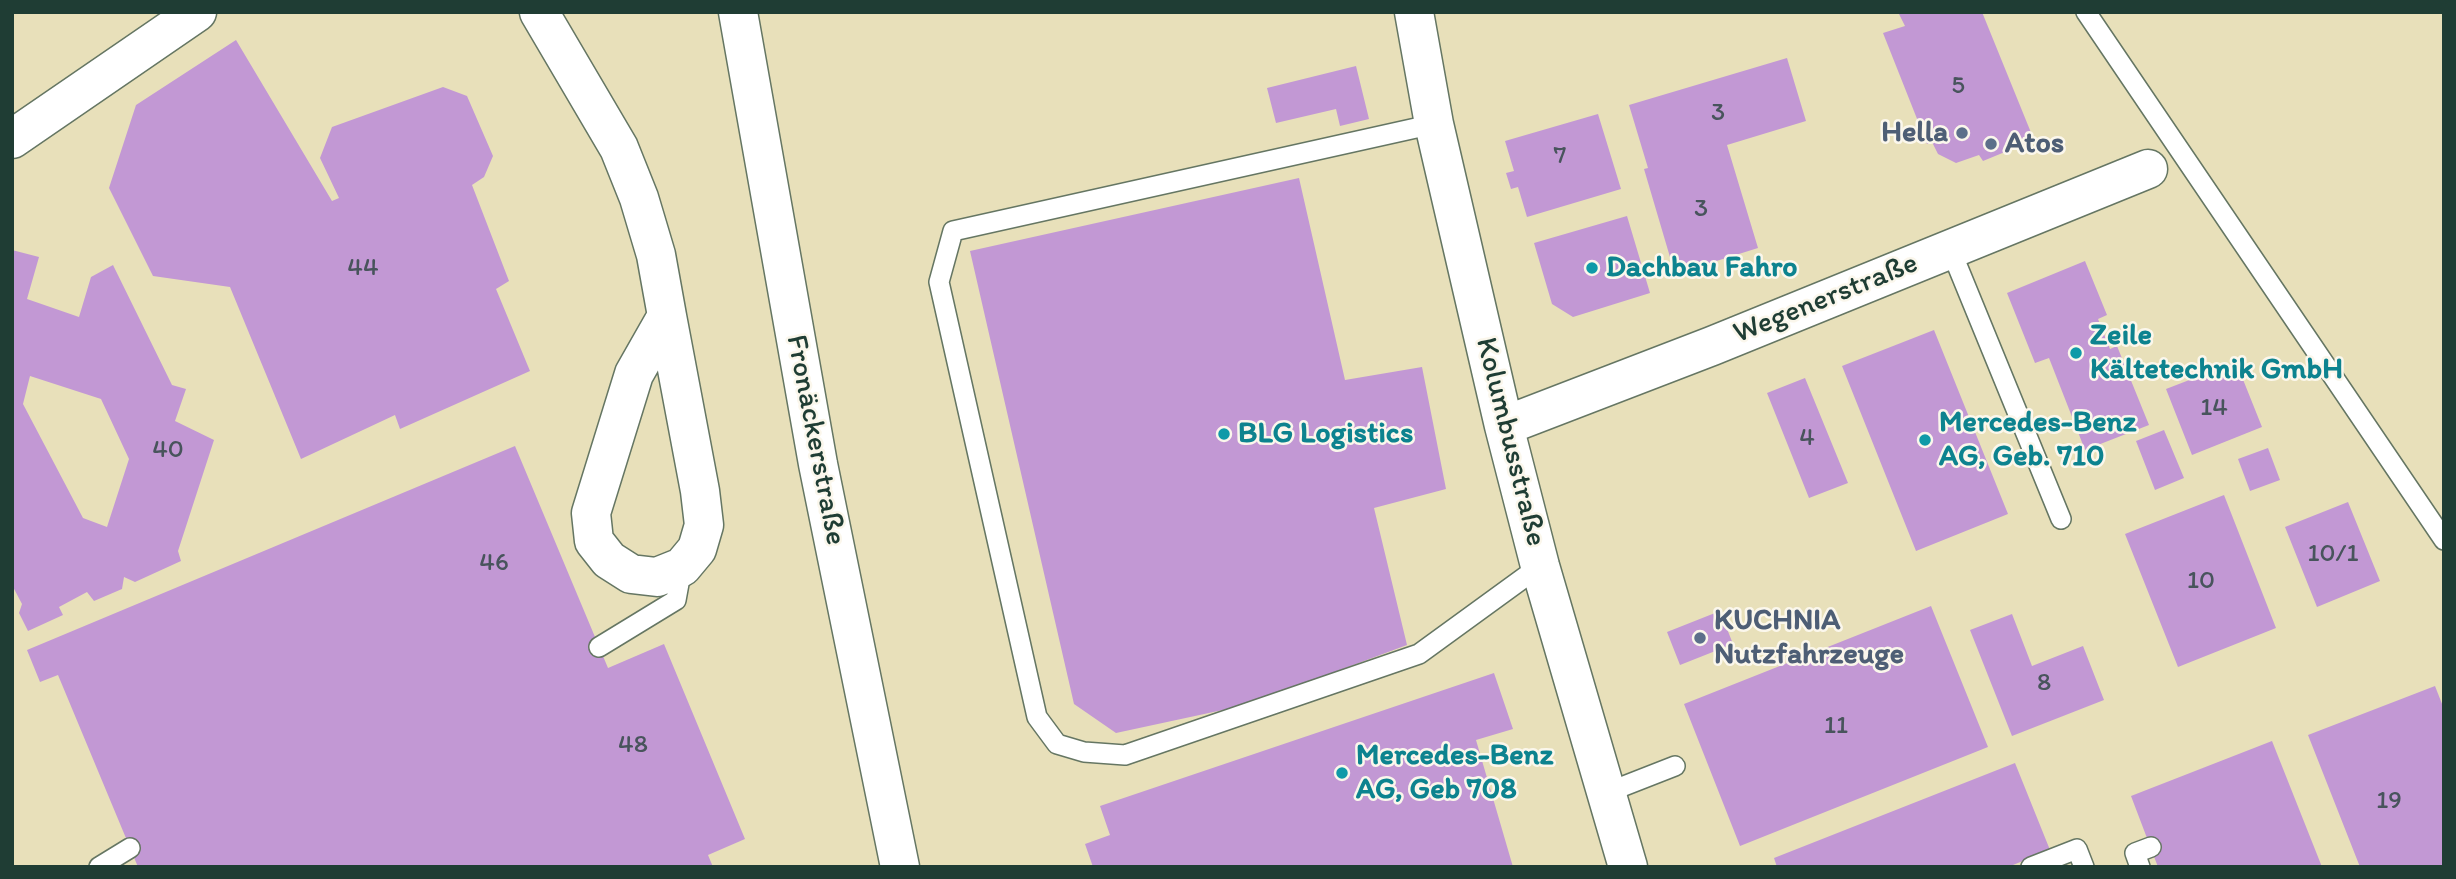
<!DOCTYPE html>
<html>
<head>
<meta charset="utf-8">
<style>
	body { margin:0 }
	#map { position:relative; width:2456px; height:879px; overflow:hidden; background:#e8e0ba; font-family:Itim,sans-serif }
	canvas { display:block }
	.frame { position:absolute; inset:0; border:14px solid #1f3d34; pointer-events:none }
</style>
</head>
<body>
<div id="map">
<canvas width="2456" height="879"></canvas>
<div class="frame"></div>
</div>
<script>
const c = document.querySelector('canvas').getContext('2d');
c.lineJoin = 'round';
function paint(path, color) { c.fillStyle = color; c.fill(path, 'evenodd'); }
const toPath = rows => new Path2D(rows.map(r => 'M' + r).join(''));
function trace(path, color, width, dash) { c.strokeStyle = color; c.lineWidth = width; c.lineCap = dash ? 'butt' : 'round'; c.setLineDash(dash || []); c.stroke(path); }
function label(font, color, halo, rows, align = 'center') {
  c.font = font + ' Itim,sans-serif'; c.lineWidth = 5; c.setLineDash([]); c.textBaseline = 'middle'; c.strokeStyle = halo; c.fillStyle = color; for (const [text, x, y, turn = 0] of rows) {
    c.save(); c.translate(x, y); c.rotate((+turn || 0) * Math.PI / 180); c.textAlign = isNaN(turn) ? turn : align; if (halo) c.strokeText(text, 0, 0); c.fillText(text, 0, 0); c.restore();
  }
}
const building = toPath([
	[1898,12,1982,12,2034,140,1983,161,1979,155,1956,163,1938,154,1932,142,1927,144,1883,33,1905,26],
	[236,40,332,201,339,198,320,158,332,127,443,87,467,96,493,156,484,177,472,185,509,281,496,289,530,371,400,429,395,415,301,459,230,287,153,276,109,188,136,105],
	[1787,58,1806,121,1727,145,1758,248,1675,274,1644,169,1648,168,1629,105],
	[1356,66,1369,119,1340,126,1336,109,1276,123,1267,88],
	[1598,114,1621,189,1527,217,1518,187,1511,189,1506,173,1514,171,1505,141],
	[1299,178,1345,380,1422,367,1446,489,1374,508,1407,645,1246,705,1116,733,1074,704,970,251],
	[1627,216,1650,293,1573,317,1552,304,1534,243],
	[12,250,39,257,27,299,79,317,91,277,113,265,172,385,186,389,175,421,214,440,178,551,181,561,135,582,124,577,122,589,94,601,87,592,59,607,63,615,28,631,19,613,22,604,12,585],
	[30,376,101,399,129,459,107,527,83,518,23,404],
	[2085,261,2107,315,2098,319,2110,349,2117,346,2149,425,2085,450,2049,358,2035,363,2007,293],
	[1934,330,2008,514,1916,551,1842,366],
	[2236,362,2262,427,2192,455,2166,389],
	[1805,378,1848,483,1809,498,1767,393],
	[2164,430,2184,478,2155,490,2136,441],
	[515,446,608,668,664,644,745,839,708,855,713,867,138,867,58,675,40,682,27,650],
	[2268,448,2280,480,2250,491,2238,459],
	[2224,495,2276,628,2178,667,2125,534],
	[2348,502,2380,581,2317,607,2285,527],
	[1931,606,1988,747,1740,846,1684,704],
	[1720,611,1733,644,1680,665,1667,632],
	[2012,614,2032,666,2083,646,2104,700,2012,736,1970,630],
	[1494,673,1513,729,1476,740,1513,867,1093,867,1085,844,1110,835,1100,806],
	[2435,686,2444,709,2444,867,2360,867,2308,735],
	[2272,741,2322,867,2158,867,2131,796],
	[2015,763,2050,850,2008,867,1777,867,1774,858]
]);
const lane = toPath([
	[2086,12,2444,540],
	[1434,124,953,231,939,282,1037,717,1057,744,1084,752,1125,755,1419,654,1540,566],
	[1950,248,2061,519],
	[599,647,676,600,682,567],
	[1606,793,1675,766],
	[99,867,130,848],
	[2031,867,2077,849,2084,867],
	[2140,867,2135,853,2151,847]
]);
const street = toPath([
	[539,12,619,148,639,198,656,255,667,316,634,374,591,513,594,541,609,560,631,574,657,577,682,567,697,549,704,525,700,491,667,316],
	[1414,12,1434,124,1504,426,1540,566,1628,867],
	[12,139,197,12],
	[1504,426,1712,346,2148,169]
]);
const secondary = toPath([
	[738,12,818,464,900,867]
]);
const markers = [
	[1962,133,7,"#5c6f8a"],
	[1991,144,7,"#5c6f8a"],
	[1592,268,7,"#0f9aa8"],
	[2076,353,7,"#0f9aa8"],
	[1224,434,7,"#0f9aa8"],
	[1925,440,7,"#0f9aa8"],
	[1700,638,7,"#5c6f8a"],
	[1342,773,7,"#0f9aa8"]
];
const numberNames = [
	["5",1958,86],
	["3",1718,113],
	["7",1560,156],
	["3",1701,209],
	["44",363,268],
	["14",2214,408],
	["4",1807,438],
	["40",168,450],
	["10/1",2333,554],
	["46",494,563],
	["10",2201,581],
	["8",2044,683],
	["11",1836,726],
	["48",633,745],
	["19",2389,801]
];
const serviceNames = [
	["Hella",1948,133,"right"],
	["Atos",2005,144],
	["KUCHNIA",1714,621],
	["Nutzfahrzeuge",1714,655]
];
const cultureNames = [
	["Dachbau Fahro",1606,268],
	["Zeile",2090,336],
	["Kältetechnik GmbH",2090,370],
	["Mercedes-Benz",1939,423],
	["AG, Geb. 710",1939,457],
	["BLG Logistics",1238,434],
	["Mercedes-Benz",1356,756],
	["AG, Geb 708",1356,790]
];
const streetNames = [
	["Wegenerstraße",1826,299,-22],
	["Fronäckerstraße",815,440,79],
	["Kolumbusstraße",1510,442,76]
];
paint(building, '#c298d4');
trace(lane, '#657663', 22);
trace(street, '#657663', 41);
trace(secondary, '#657663', 41);
trace(lane, '#fff', 19);
trace(street, '#fff', 38);
trace(secondary, '#fff', 38);
for (const [x, y, r, color] of markers) { const dot = new Path2D(); dot.arc(x, y, r, 0, 2 * Math.PI); c.fillStyle = color; c.fill(dot); trace(dot, '#fbf7ec', 2.5); }
label('26px', '#48545c', null, numberNames);
label('bold 30px', '#4e5e75', '#fbf7ec', serviceNames, 'left');
label('bold 30px', '#0d838f', '#fbf7ec', cultureNames, 'left');
label('30px', '#1f3d34', '#fbf7ec', streetNames);
</script>
</body>
</html>
